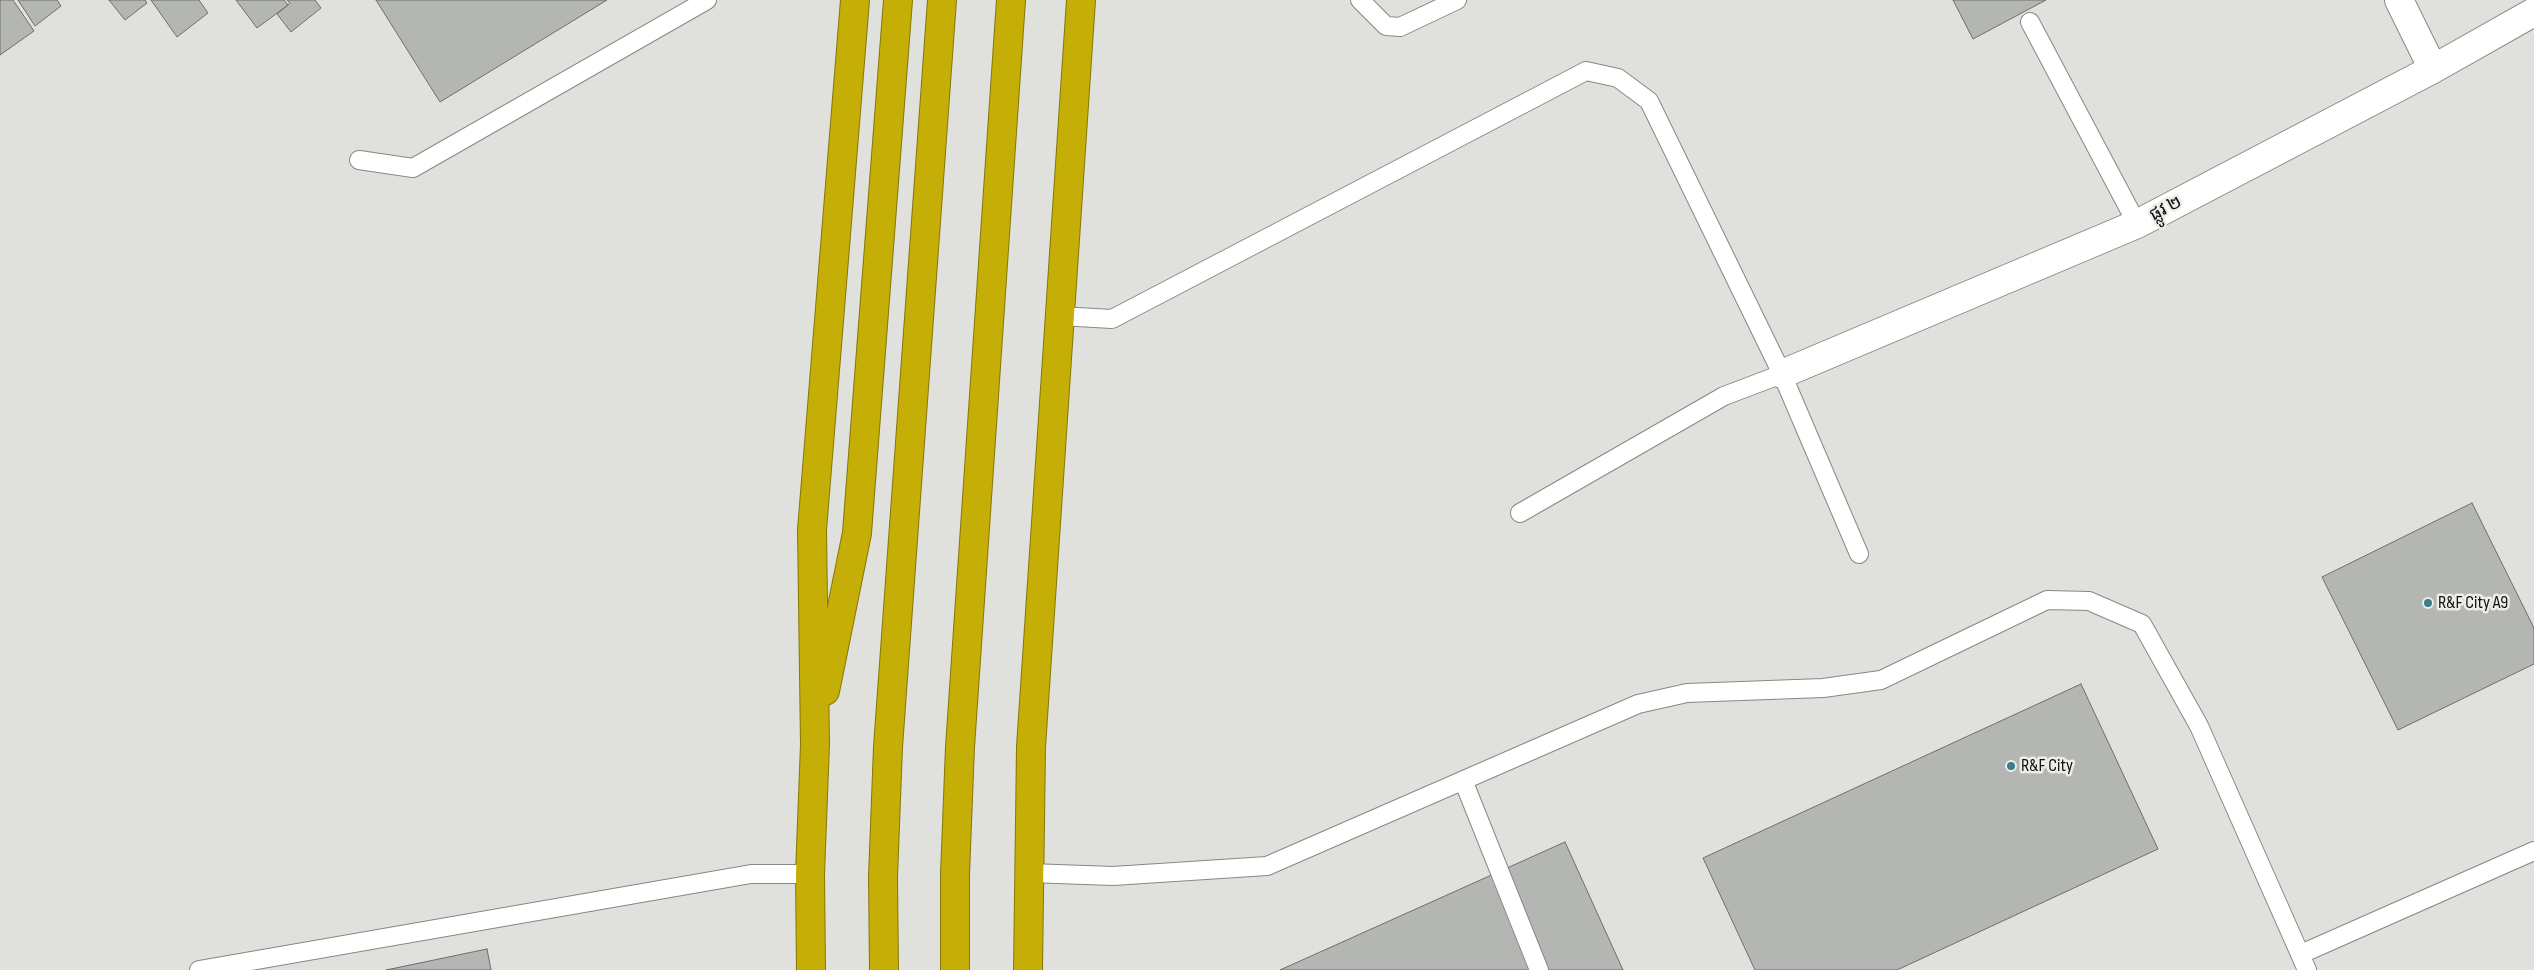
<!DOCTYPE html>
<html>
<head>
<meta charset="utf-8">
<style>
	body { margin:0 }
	canvas { display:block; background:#e0e1dd }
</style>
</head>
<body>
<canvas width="2534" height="970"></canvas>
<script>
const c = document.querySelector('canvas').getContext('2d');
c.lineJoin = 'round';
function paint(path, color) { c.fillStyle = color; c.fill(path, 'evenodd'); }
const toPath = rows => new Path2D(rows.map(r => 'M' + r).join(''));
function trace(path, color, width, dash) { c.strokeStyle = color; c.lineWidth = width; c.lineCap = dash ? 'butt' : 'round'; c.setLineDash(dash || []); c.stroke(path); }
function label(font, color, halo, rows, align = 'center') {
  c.font = font + ' "Sofia Sans Condensed","Noto Sans Khmer",sans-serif'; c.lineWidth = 5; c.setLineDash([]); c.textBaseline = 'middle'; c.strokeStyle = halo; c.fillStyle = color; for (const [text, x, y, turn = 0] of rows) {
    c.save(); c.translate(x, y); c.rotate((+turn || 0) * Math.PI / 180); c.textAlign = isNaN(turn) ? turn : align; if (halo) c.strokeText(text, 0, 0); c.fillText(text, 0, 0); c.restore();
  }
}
const building = toPath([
	[0,0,13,0,34,31,0,55,0,0],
	[18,0,57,0,61,6,35,26,18,0],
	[109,0,145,0,147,3,125,20,109,0],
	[151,0,199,0,208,13,177,37,151,0],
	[236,0,284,0,288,5,257,28,236,0],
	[287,0,315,0,321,8,291,32,277,14,290,3,287,0],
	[376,0,607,0,440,102,376,0],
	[1953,0,2046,0,1973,39,1953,0],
	[2472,503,2534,628,2534,664,2398,730,2322,577,2472,503],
	[2081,684,2158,849,1897,970,1755,970,1703,858,2081,684],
	[1565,842,1623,970,1280,970,1565,842],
	[487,949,491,970,386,970,487,949]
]);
const lane = toPath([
	[1360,0,1386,26,1400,27,1457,0],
	[2030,22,2137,224],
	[359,160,413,168,707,0],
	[1059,316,1112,319,1586,71,1618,78,1649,101,1782,374,1859,554],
	[1520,513,1724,396,1782,374],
	[1463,780,1539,970],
	[1029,873,1113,876,1267,866,1638,704,1687,693,1823,688,1881,680,2047,600,2089,601,2142,624,2199,726,2307,970],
	[2301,954,2534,851],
	[199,970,751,874,810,874]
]);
const street = toPath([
	[2399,0,2433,69],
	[1782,374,2137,224,2433,69,2534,12]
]);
const highway = toPath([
	[825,691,857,533,898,0],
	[811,970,810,874,815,744,812,530,855,0],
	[884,970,883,877,888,747,942,0],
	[955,970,955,874,960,747,1011,0],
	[1028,970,1031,747,1081,0]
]);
const markers = [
	[2428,603,5,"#3a7e8c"],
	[2011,766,5,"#3a7e8c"]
];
const streetNames = [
	["ផ្លូវ ២",2166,209,-28]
];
const poiNames = [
	["R&F City A9",2438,603],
	["R&F City",2021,766]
];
paint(building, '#b4b6b3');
trace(building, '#6c6f6b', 1);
trace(lane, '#878884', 20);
trace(street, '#878884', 30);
trace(highway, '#867708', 30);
trace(lane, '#fff', 18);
trace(street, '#fff', 28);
trace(highway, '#c5ae05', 28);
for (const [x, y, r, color] of markers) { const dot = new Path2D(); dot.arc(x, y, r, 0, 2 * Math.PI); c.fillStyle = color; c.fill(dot); trace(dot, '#edeeea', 2); }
label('18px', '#10110f', '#edeeea', streetNames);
label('18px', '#10110f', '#edeeea', poiNames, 'left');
</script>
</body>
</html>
